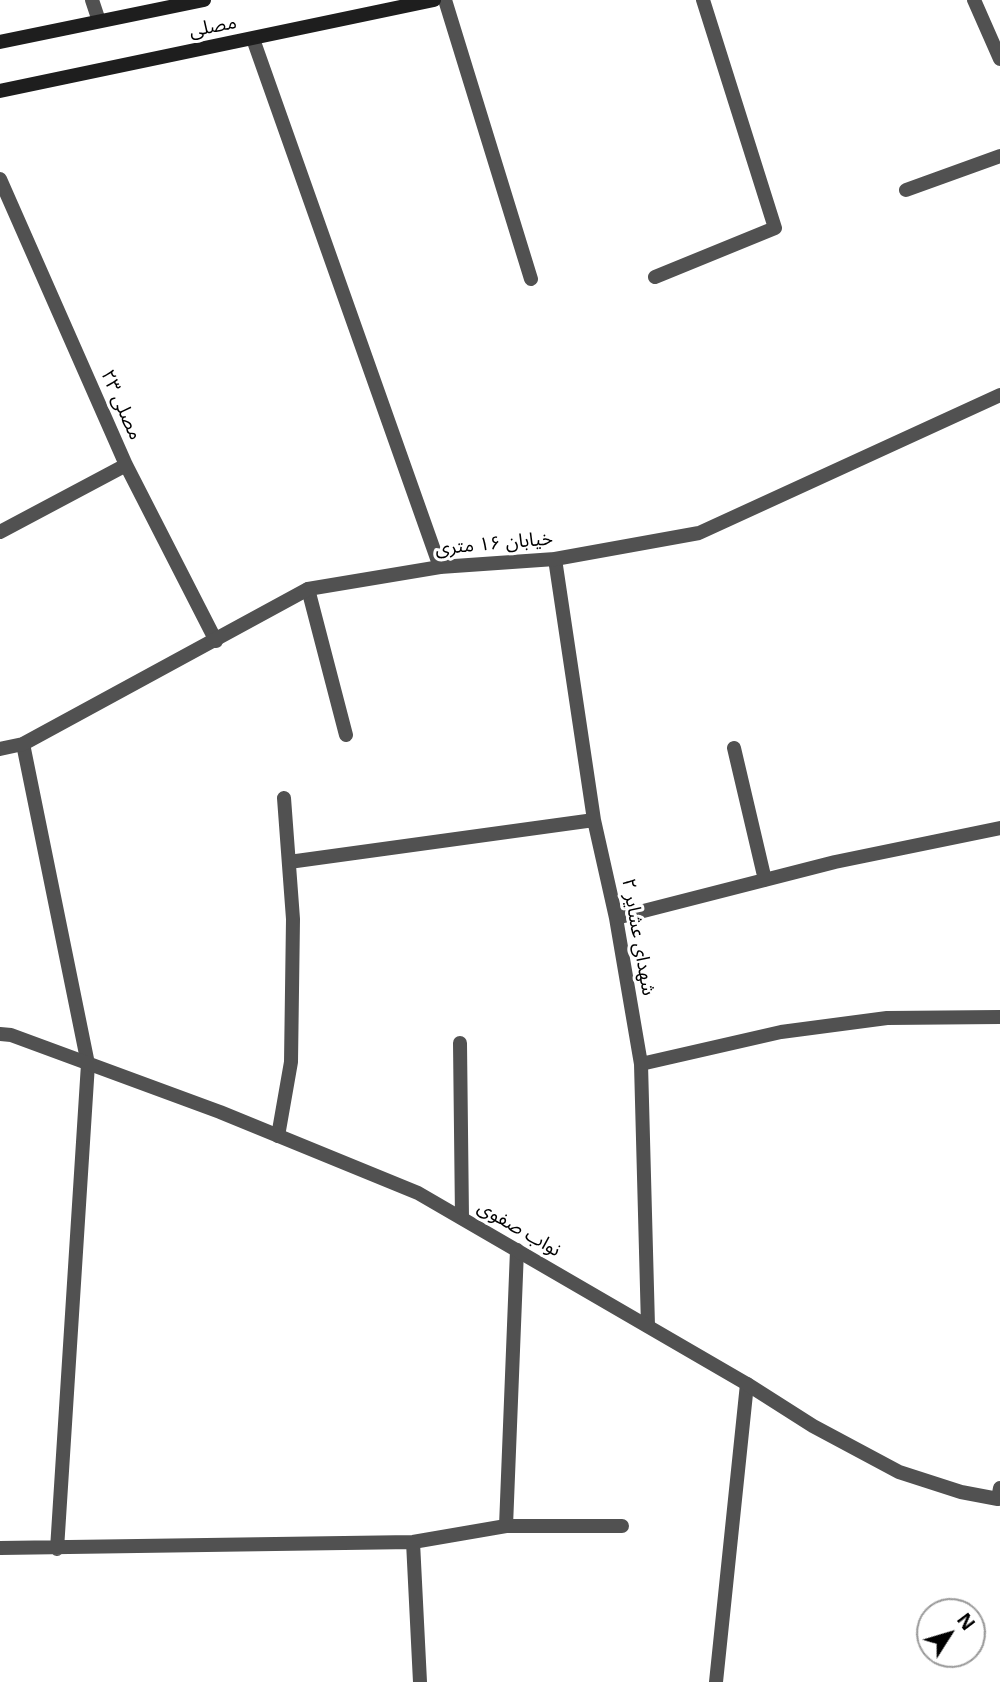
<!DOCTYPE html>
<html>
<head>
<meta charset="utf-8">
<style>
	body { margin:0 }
	#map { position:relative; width:1000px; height:1682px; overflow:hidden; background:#fff; font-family:"Open Sans",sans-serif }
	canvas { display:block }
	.north { position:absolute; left:916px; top:1598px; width:70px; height:70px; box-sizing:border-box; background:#fff; border:2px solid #999; border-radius:50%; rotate:53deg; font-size:19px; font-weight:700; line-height:28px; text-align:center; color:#000 }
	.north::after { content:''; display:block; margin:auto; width:24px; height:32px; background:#000; clip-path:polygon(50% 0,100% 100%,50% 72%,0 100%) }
</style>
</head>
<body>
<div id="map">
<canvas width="1000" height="1682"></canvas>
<div class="north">N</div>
</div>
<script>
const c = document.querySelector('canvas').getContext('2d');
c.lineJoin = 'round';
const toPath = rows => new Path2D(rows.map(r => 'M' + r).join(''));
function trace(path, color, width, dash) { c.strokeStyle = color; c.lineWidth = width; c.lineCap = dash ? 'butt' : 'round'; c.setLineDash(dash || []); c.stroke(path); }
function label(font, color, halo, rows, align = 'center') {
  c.font = font + ' "Open Sans","Noto Sans Arabic",sans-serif'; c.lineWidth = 6; c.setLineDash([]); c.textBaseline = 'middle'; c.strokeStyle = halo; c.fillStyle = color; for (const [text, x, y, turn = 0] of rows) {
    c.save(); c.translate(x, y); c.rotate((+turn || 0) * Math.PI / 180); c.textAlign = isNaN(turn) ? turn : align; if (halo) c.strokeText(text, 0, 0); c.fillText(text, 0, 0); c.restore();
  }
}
const minor = toPath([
	[92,0,99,21],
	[445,0,531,279],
	[253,39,440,567],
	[0,179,126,465,216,641],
	[906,190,1000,156],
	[655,277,775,228,703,0],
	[0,532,126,465],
	[555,559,594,820,616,918,641,1064,648,1326],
	[308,589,346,735],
	[23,744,88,1064,57,1549],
	[734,748,765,880],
	[289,862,594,820],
	[616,918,835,862,1000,828],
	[460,1043,462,1218],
	[641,1064,781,1032,887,1018,1000,1017],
	[278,1136,291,1062,293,919,284,798],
	[506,1526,517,1250],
	[413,1542,420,1682],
	[0,1548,413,1542,506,1526,622,1526],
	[716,1682,747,1384]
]);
const tertiary = toPath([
	[974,0,1000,59],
	[0,749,23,744,308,589,440,567,555,559,699,533,1000,395],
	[0,1034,11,1035,220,1112,418,1193,747,1384,813,1426,899,1472,961,1492,998,1499,1000,1488]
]);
const secondary = toPath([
	[0,42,204,0],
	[0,91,434,0]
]);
const streetNames = [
	["مصلی",213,27,-11],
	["مصلی ۲۳",121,405,66],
	["خیابان ۱۶ متری",494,544,-5],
	["شهدای عشایر ۲",638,937,80],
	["نواب صفوی",519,1229,30]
];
trace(minor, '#515151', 14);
trace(tertiary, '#515151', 14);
trace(secondary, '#1e1e1e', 14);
label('19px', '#000', '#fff', streetNames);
</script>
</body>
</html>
